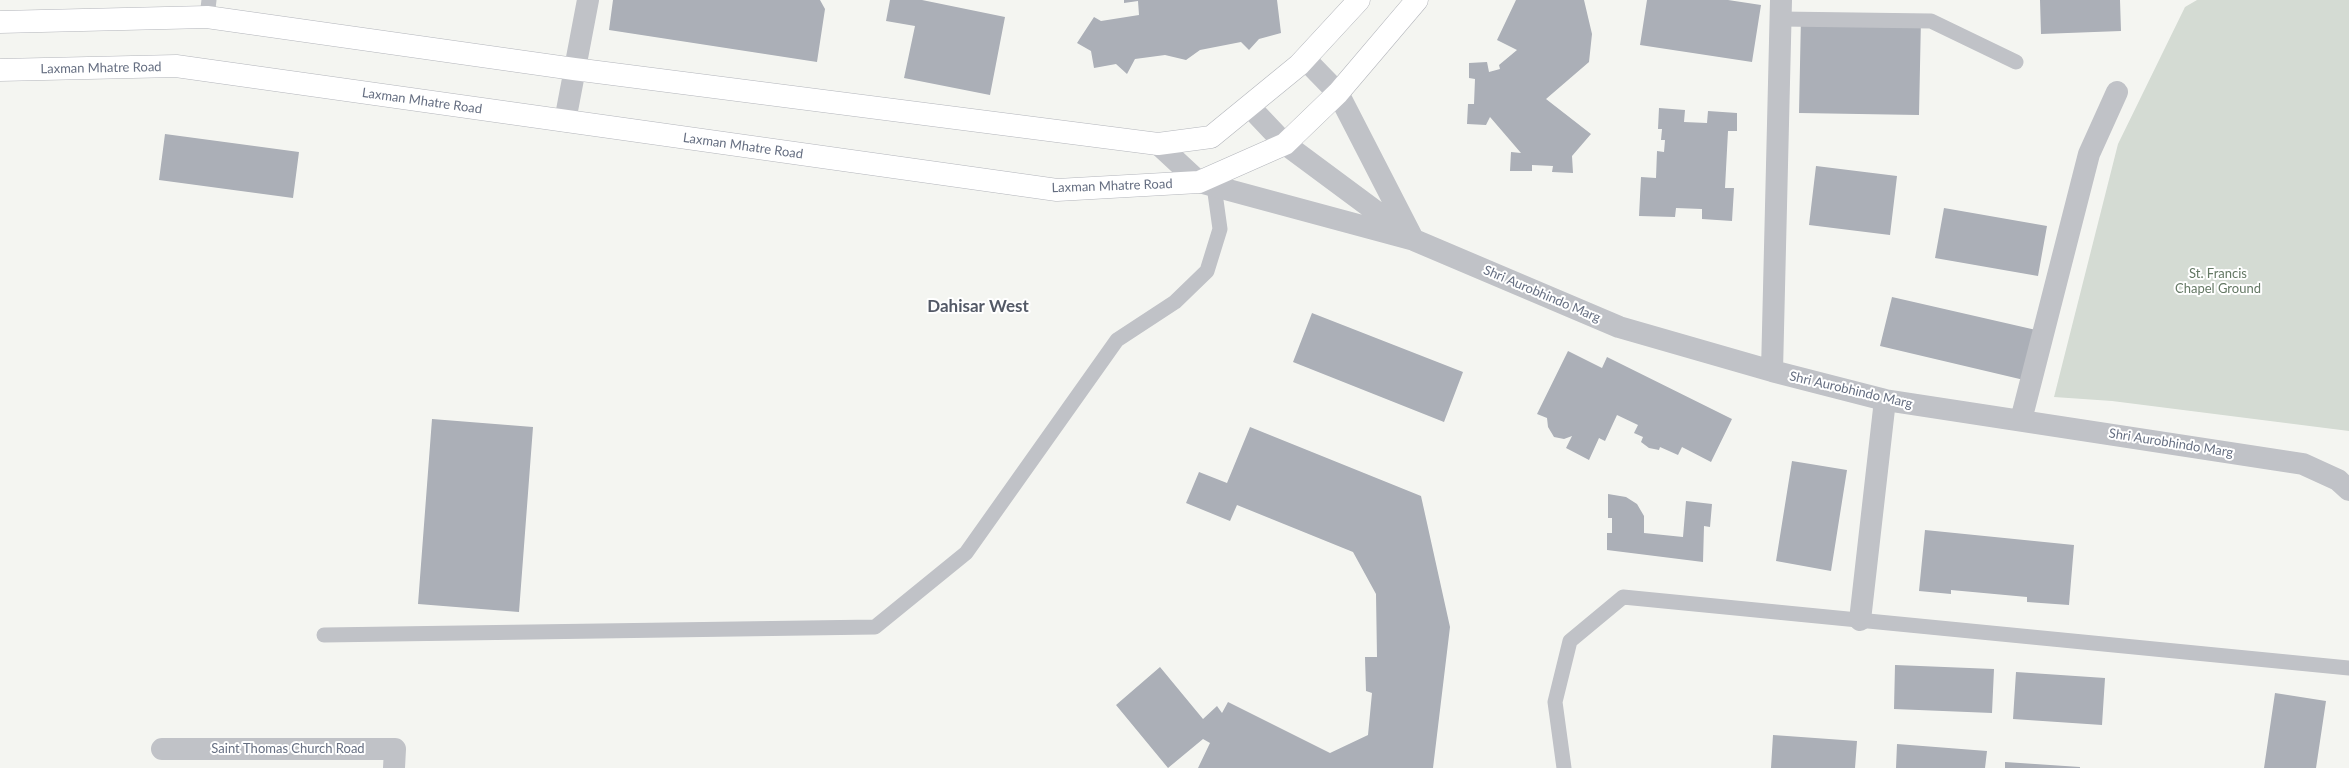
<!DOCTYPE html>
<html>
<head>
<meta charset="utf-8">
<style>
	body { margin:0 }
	canvas { display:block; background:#f4f5f1 }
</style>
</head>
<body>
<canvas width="2349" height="768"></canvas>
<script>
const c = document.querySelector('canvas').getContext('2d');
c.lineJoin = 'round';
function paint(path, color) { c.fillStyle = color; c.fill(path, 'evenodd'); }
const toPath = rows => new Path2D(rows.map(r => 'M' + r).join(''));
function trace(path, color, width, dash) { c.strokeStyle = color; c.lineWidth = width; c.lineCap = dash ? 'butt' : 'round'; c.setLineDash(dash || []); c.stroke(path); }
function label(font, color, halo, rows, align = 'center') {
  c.font = font + ' Lato,sans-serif'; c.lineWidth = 4; c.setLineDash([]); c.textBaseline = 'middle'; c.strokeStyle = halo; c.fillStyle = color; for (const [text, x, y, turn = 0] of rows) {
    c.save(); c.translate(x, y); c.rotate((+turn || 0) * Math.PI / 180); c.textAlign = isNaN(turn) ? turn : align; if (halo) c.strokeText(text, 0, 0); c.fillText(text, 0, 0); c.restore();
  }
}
const green = toPath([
	[2197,0,2349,0,2349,431,2112,401,2054,397,2118,144,2185,7]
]);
const building = toPath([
	[613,0,820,0,825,9,817,62,609,30],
	[890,0,922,0,1005,17,990,95,904,78,915,26,886,21],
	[1124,0,1277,0,1281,33,1259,39,1249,50,1241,42,1200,50,1186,60,1165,55,1135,59,1127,74,1116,64,1094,68,1091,51,1077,43,1094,17,1101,21,1139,15,1138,1,1124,3],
	[1516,0,1584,0,1592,34,1589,62,1546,99,1591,134,1572,156,1573,173,1552,172,1553,166,1532,165,1532,171,1510,171,1511,152,1521,153,1490,117,1486,125,1467,124,1468,104,1474,104,1475,79,1469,78,1469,63,1487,62,1489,72,1500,69,1499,65,1517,50,1497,40],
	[1647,0,1728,0,1761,5,1752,62,1640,45],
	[2040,0,2120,0,2121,31,2041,34],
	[1801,16,1921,18,1919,115,1799,113],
	[1659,108,1685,110,1684,122,1707,123,1708,111,1737,113,1737,131,1728,131,1725,188,1734,188,1732,221,1702,219,1702,209,1676,208,1675,217,1639,216,1641,177,1656,178,1657,151,1664,152,1665,140,1661,140,1662,129,1658,129],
	[165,134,299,152,293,198,159,180],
	[1816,166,1897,176,1890,235,1809,225],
	[1944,208,2047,226,2038,276,1935,258],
	[1892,297,2036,330,2024,380,1880,346],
	[1312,313,1463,372,1444,422,1293,362],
	[1568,351,1602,368,1607,357,1732,419,1711,462,1682,447,1678,455,1660,447,1659,450,1649,448,1641,442,1643,437,1634,433,1638,425,1617,415,1605,441,1599,438,1589,460,1566,448,1572,436,1564,439,1554,437,1548,427,1547,418,1537,414],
	[432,419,533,427,519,612,418,604],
	[1250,427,1421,496,1450,627,1433,768,1198,768,1210,743,1203,739,1168,768,1116,705,1160,667,1203,719,1217,706,1222,713,1228,702,1330,753,1368,735,1372,693,1366,691,1365,657,1377,657,1376,594,1353,552,1237,505,1230,521,1186,503,1199,472,1227,483],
	[1792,461,1847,470,1831,571,1776,561],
	[1608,494,1626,497,1637,504,1644,516,1644,533,1683,537,1686,501,1712,504,1710,527,1704,526,1703,562,1607,550,1607,533,1612,533,1612,518,1608,518],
	[1925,530,2074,545,2069,605,2027,602,2027,597,1951,590,1951,594,1919,591],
	[1895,665,1994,669,1992,713,1894,709],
	[2016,672,2105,678,2102,725,2013,719],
	[2275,693,2326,701,2316,768,2264,768],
	[1773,735,1857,741,1855,768,1771,768],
	[1897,744,1987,751,1985,768,1896,768],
	[2005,762,2080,767,2080,768,2005,768]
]);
const service = toPath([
	[207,17,209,0],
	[1781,19,1931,21,2016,62],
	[324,635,875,627,966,553,1117,340,1175,302,1207,271,1220,229,1214,186],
	[1564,768,1555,702,1570,641,1623,597,2349,668]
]);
const minor = toPath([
	[1305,59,1338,93,1411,235],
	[1249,106,1285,144,1405,233],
	[565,121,588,0],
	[1158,144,1199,182,1414,240,1619,327,1772,371,1885,400,2303,464,2338,480,2349,490],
	[1772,371,1781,0],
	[2021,420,2089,154,2117,92],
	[1860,620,1885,400],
	[162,749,395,749,394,768]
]);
const secondary = toPath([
	[0,22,207,17,574,69,1158,144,1211,137,1299,65,1359,0],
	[0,70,176,66,1057,190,1199,182,1285,144,1338,93,1417,0]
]);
const streetNames = [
	["Laxman Mhatre Road",101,68,-1],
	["Laxman Mhatre Road",422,101,8],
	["Laxman Mhatre Road",743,146,8],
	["Laxman Mhatre Road",1112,186,-2],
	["Shri Aurobhindo Marg",1542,294,23],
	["Shri Aurobhindo Marg",1851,390,13],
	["Shri Aurobhindo Marg",2171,443,9],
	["Saint Thomas Church Road",288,749]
];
const parkNames = [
	["St. Francis",2218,274],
	["Chapel Ground",2218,289]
];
const districtNames = [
	["Dahisar West",978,307]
];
paint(green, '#d4dbd3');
paint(building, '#abafb7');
trace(secondary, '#b3b5bb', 23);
trace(service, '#c0c2c7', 15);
trace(minor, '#c0c2c7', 22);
trace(secondary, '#fff', 22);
label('13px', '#656e81', '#fff', streetNames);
label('13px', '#647864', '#fff', parkNames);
label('bold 17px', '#535966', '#fff', districtNames);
</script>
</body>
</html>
